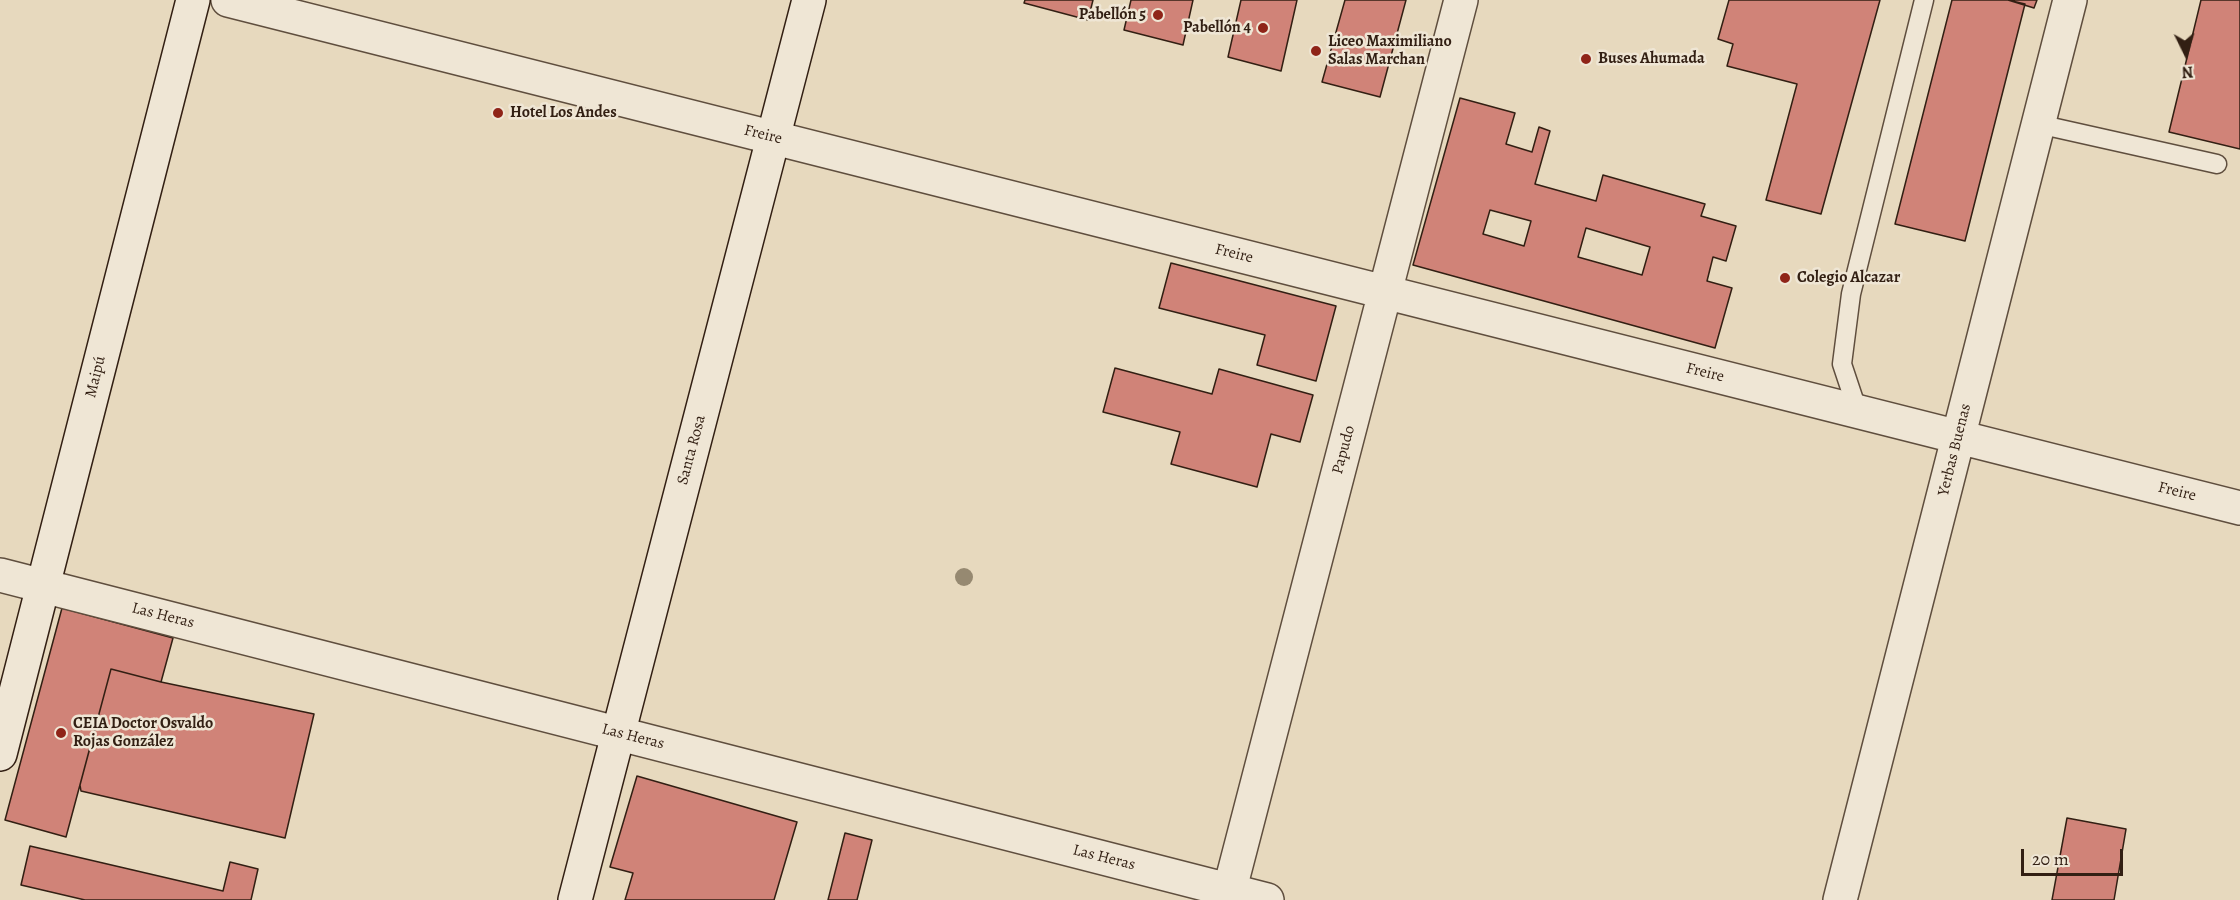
<!DOCTYPE html>
<html>
<head>
<meta charset="utf-8">
<style>
	body { margin:0 }
	#map { position:relative; width:2240px; height:900px; overflow:hidden; background:#e7d9be; font-family:Alegreya,serif }
	canvas { display:block }
	.north { position:absolute; left:2156px; top:24px; width:60px; height:60px; -webkit-text-stroke:4px #efe6d5; paint-order:stroke; rotate:175deg; font-size:16px; font-weight:700; line-height:24px; text-align:center; color:#321f13 }
	.north::after { content:''; display:block; margin:auto; width:21px; height:27px; background:#321f13; clip-path:polygon(50% 0,100% 100%,50% 72%,0 100%) }
	.scale { position:absolute; left:2021px; top:849px; width:102px; height:27px; box-sizing:border-box; border:3px solid #321f13; border-top:0; padding-left:8px; font-size:18px; line-height:21px; white-space:nowrap; color:#321f13; -webkit-text-stroke:4px #efe6d5; paint-order:stroke }
</style>
</head>
<body>
<div id="map">
<canvas width="2240" height="900"></canvas>
<div class="north">N</div>
<div class="scale">20 m</div>
</div>
<script>
const c = document.querySelector('canvas').getContext('2d');
c.lineJoin = 'round';
function paint(path, color) { c.fillStyle = color; c.fill(path, 'evenodd'); }
const toPath = rows => new Path2D(rows.map(r => 'M' + r).join(''));
function trace(path, color, width, dash) { c.strokeStyle = color; c.lineWidth = width; c.lineCap = dash ? 'butt' : 'round'; c.setLineDash(dash || []); c.stroke(path); }
function label(font, color, halo, rows, align = 'center') {
  c.font = font + ' Alegreya,serif'; c.lineWidth = 5; c.setLineDash([]); c.textBaseline = 'middle'; c.strokeStyle = halo; c.fillStyle = color; for (const [text, x, y, turn = 0] of rows) {
    c.save(); c.translate(x, y); c.rotate((+turn || 0) * Math.PI / 180); c.textAlign = isNaN(turn) ? turn : align; if (halo) c.strokeText(text, 0, 0); c.fillText(text, 0, 0); c.restore();
  }
}
const building = toPath([
	[1025,0,1093,0,1088,20,1024,3,1025,0],
	[1131,0,1193,0,1183,45,1124,30,1131,0],
	[1241,0,1297,0,1281,71,1228,57,1241,0],
	[1345,0,1406,0,1380,97,1322,82,1345,0],
	[1729,0,1880,0,1821,214,1766,200,1797,84,1727,66,1733,44,1718,39,1729,0],
	[1952,0,2008,0,2025,4,1965,241,1895,224,1952,0],
	[2008,0,2037,0,2034,8,2008,0],
	[2201,0,2240,0,2240,149,2169,132,2201,0],
	[1460,98,1515,113,1506,144,1532,152,1539,127,1550,131,1535,184,1596,201,1603,175,1705,204,1701,216,1736,226,1726,261,1713,257,1707,281,1732,288,1715,348,1413,265,1460,98],
	[1490,210,1531,221,1524,246,1483,234,1490,210],
	[1586,228,1650,247,1642,275,1578,257,1586,228],
	[1171,263,1336,306,1316,381,1257,365,1265,335,1159,308,1171,263],
	[1115,368,1212,394,1219,369,1313,395,1300,442,1271,434,1257,487,1171,464,1180,432,1103,412,1115,368],
	[62,608,173,638,161,682,111,669,66,837,5,820,62,608],
	[111,669,161,682,314,714,285,838,81,791,80,785,111,669],
	[637,776,797,822,774,900,625,900,633,873,610,867,637,776],
	[2067,818,2126,829,2114,900,2052,900,2067,818],
	[845,833,872,840,857,900,828,900,845,833],
	[30,846,223,891,230,862,258,869,251,900,85,900,21,885,30,846]
]);
const lane = toPath([
	[2038,124,2217,164],
	[1858,412,1842,364,1851,294,1924,0]
]);
const street = toPath([
	[228,0,2240,508],
	[0,575,1267,900],
	[1227,900,1461,0],
	[1840,900,2070,0]
]);
const secondary = toPath([
	[0,754,193,0],
	[575,900,809,0]
]);
const trees = [
	[964,577]
];
const markers = [
	[1158,15,6,"#8f2418"],
	[1263,28,6,"#8f2418"],
	[1316,51,6,"#8f2418"],
	[1586,59,6,"#8f2418"],
	[498,113,6,"#8f2418"],
	[1785,278,6,"#8f2418"],
	[61,733,6,"#8f2418"]
];
const poiNames = [
	["Pabellón 5",1146,15,"right"],
	["Pabellón 4",1251,28,"right"],
	["Liceo Maximiliano",1328,42],
	["Salas Marchan",1328,60],
	["Buses Ahumada",1598,59],
	["Hotel Los Andes",510,113],
	["Colegio Alcazar",1797,278],
	["CEIA Doctor Osvaldo",73,724],
	["Rojas González",73,742]
];
const streetNames = [
	["Freire",763,135,14],
	["Freire",1234,254,14],
	["Freire",1705,373,14],
	["Maipú",96,377,-76],
	["Santa Rosa",692,450,-75],
	["Papudo",1344,450,-75],
	["Yerbas Buenas",1955,450,-76],
	["Freire",2177,492,14],
	["Las Heras",163,616,14],
	["Las Heras",633,737,14],
	["Las Heras",1104,858,14]
];
paint(building, '#d08378');
trace(building, '#321f13', 1.5);
trace(lane, '#5f4e3e', 21);
trace(street, '#5f4e3e', 36);
trace(secondary, '#321f13', 36);
trace(lane, '#efe6d5', 18);
trace(street, '#efe6d5', 33);
trace(secondary, '#efe6d5', 33);
c.fillStyle = '#968971';
for (const [x, y] of trees) { c.beginPath(); c.arc(x, y, 9, 0, 2 * Math.PI); c.fill(); }
for (const [x, y, r, color] of markers) { const dot = new Path2D(); dot.arc(x, y, r, 0, 2 * Math.PI); c.fillStyle = color; c.fill(dot); trace(dot, '#efe6d5', 2); }
label('bold 16px', '#321f13', '#efe6d5', poiNames, 'left');
label('16px', '#321f13', '#efe6d5', streetNames);
</script>
</body>
</html>
